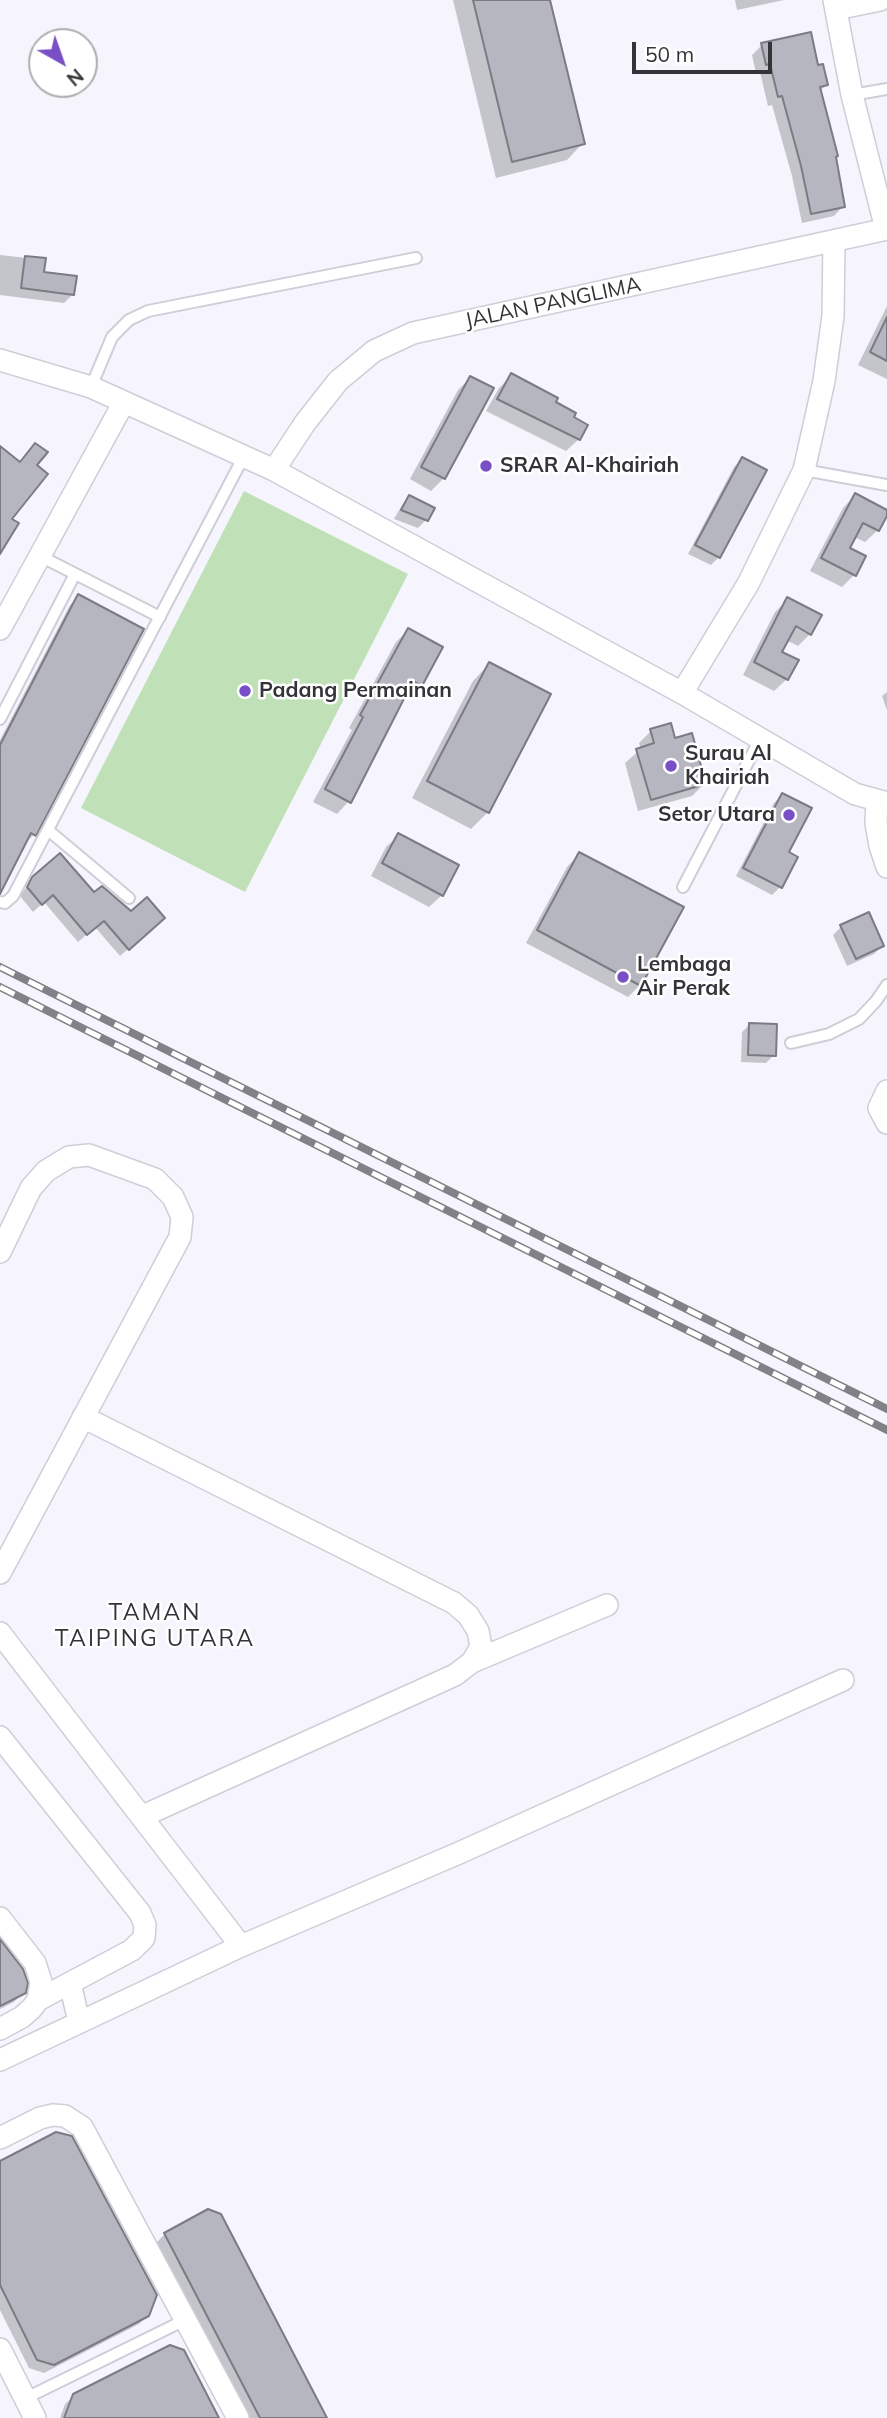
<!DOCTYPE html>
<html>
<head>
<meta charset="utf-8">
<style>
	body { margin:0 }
	#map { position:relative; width:887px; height:2418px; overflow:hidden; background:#f6f5fe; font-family:Mulish,sans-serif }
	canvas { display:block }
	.north { position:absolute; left:28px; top:28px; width:70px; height:70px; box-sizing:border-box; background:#fff; border:2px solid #aeaeaf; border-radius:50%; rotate:140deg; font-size:19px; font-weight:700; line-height:28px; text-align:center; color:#343438 }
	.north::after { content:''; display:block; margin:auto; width:24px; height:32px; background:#784fc7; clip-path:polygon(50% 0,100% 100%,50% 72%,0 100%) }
	.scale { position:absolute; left:632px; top:42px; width:140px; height:32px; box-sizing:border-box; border:4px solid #343438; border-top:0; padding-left:9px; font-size:21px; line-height:24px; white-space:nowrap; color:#343438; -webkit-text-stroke:5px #fff; paint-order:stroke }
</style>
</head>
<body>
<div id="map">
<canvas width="887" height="2418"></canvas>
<div class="north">N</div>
<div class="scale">50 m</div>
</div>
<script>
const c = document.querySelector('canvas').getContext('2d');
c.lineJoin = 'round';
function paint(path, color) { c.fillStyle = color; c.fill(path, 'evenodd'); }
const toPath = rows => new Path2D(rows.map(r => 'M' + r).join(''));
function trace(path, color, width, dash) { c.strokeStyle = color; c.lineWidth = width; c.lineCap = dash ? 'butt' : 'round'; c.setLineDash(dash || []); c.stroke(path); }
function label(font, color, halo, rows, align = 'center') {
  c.font = font + ' Mulish,sans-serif'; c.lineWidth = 5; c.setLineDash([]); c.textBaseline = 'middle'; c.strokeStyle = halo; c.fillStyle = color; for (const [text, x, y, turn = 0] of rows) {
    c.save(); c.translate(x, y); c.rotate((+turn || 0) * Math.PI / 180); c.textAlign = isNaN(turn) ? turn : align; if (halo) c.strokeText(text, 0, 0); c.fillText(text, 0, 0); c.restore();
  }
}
const green = toPath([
	[244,491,408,574,245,892,81,808]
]);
const shadow = toPath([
	[453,0,548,0,583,143,567,160,496,178],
	[735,0,784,0,737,10],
	[762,45,817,67,826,85,819,92,843,206,834,216,802,223,792,176,772,105,768,106,760,72,756,73,752,55],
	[0,255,44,260,43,273,73,294,64,303,0,295],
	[887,306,887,379,858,365],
	[511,376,553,403,571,418,579,439,566,451,486,411,499,388],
	[470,378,444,478,431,491,410,479,458,390],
	[742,459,719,557,711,565,688,554,734,467],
	[855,495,878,530,865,542,854,537,848,549,854,575,842,587,810,571,843,508],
	[410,497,432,509,426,520,418,528,394,519,402,505],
	[78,597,34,835,25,842,0,887,0,740,70,605],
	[788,599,810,634,798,646,786,640,780,652,787,679,774,691,743,675,775,612],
	[408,630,421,685,408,697,404,695,349,801,337,814,313,802,352,730,349,728,396,642],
	[489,664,488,812,471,829,412,798,473,681],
	[887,692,887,710,882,696],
	[651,731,674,740,704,784,692,796,638,811,625,763,641,749,639,743],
	[782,795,787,853,780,887,772,895,736,876,774,803],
	[399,835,442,895,429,907,371,876,386,847],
	[579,854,640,985,628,997,526,943,567,867],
	[33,878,94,895,155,926,120,956,95,927,78,942,44,902,33,912,20,896],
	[841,927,882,946,874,954,847,966,833,935],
	[750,1024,774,1055,766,1063,741,1062,742,1032],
	[0,1942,24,1992,14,2002,0,2009],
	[0,2161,148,2315,139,2324,44,2373,29,2368,0,2310],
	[165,2234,325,2418,247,2418,156,2243],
	[74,2396,217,2418,60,2418,65,2404]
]);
const building = toPath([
	[473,0,550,0,585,144,512,162,473,0],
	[811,32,818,65,823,64,828,85,820,87,838,156,836,157,845,207,811,214,801,166,782,96,778,97,770,64,766,65,761,43,811,32],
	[25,256,46,258,44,272,77,276,74,295,21,288,25,256],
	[887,317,887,361,870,352,887,317],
	[511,373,558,398,556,402,576,413,574,417,588,425,580,440,497,399,511,373],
	[470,376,494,388,445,479,421,467,470,376],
	[35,443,48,452,37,465,48,474,12,519,19,523,0,554,0,446,20,462,35,443],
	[742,457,767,470,720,558,695,545,742,457],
	[855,493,887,510,887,516,879,531,863,523,850,548,866,556,856,576,821,558,855,493],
	[409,495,435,508,428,521,401,510,409,495],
	[78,594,144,629,36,836,31,833,0,894,0,745,78,594],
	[787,597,822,615,811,635,796,626,782,652,799,660,788,680,754,662,787,597],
	[408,628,443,647,422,686,413,681,351,803,325,789,363,717,360,715,408,628],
	[489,662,551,694,489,813,427,781,489,662],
	[671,723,675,738,692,733,706,784,651,800,636,749,654,743,650,729,671,723],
	[782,793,812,808,789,852,798,857,782,888,743,868,782,793],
	[398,833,459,865,443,896,382,863,398,833],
	[579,852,684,907,641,986,537,930,579,852],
	[60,853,94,892,102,886,131,911,147,897,165,918,129,950,104,921,87,935,53,895,42,905,27,887,32,877,60,853],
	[869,912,884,946,856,959,840,925,869,912],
	[749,1023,777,1024,776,1056,748,1055,749,1023],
	[0,1939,23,1969,28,1983,26,1993,0,2006,0,1939],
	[56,2132,72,2136,157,2295,149,2316,54,2365,37,2360,0,2285,0,2161,56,2132],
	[208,2209,221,2214,327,2418,260,2418,164,2233,208,2209],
	[170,2345,184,2350,219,2418,64,2418,73,2394,170,2345]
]);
const lane = toPath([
	[852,95,887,89],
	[91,387,112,337,129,320,148,311,416,258],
	[804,470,887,485],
	[40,556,160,617],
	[0,719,75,574],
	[48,830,129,898],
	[683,887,761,737],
	[0,902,5,903,13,896,244,456],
	[791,1043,829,1034,859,1019,876,1001,887,985],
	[24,2399,187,2319]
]);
const street = toPath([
	[834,0,852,95,886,229],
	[836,9,880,0],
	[0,360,91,387,274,470,682,693,855,794,887,803],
	[274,470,305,423,338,381,374,351,413,333,887,229],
	[0,629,124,402],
	[682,693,748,584,804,470,824,381,833,316,834,241],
	[877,802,876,823,880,846,887,867],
	[887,1091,879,1108,887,1123],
	[0,1252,31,1188,46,1171,69,1157,89,1155,155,1179,173,1197,182,1217,180,1237,0,1573],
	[83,1417,454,1603,468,1615,478,1631,481,1647,472,1662,455,1675,143,1816],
	[0,1633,241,1946],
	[472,1662,607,1605],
	[0,1737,140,1913,145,1925,144,1938,132,1950,38,2000],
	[0,1918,35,1963,41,1982,38,2000,32,2008,22,2017,0,2029],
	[70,1983,79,2022],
	[0,2060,241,1946,459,1853,843,1680],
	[0,2138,40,2118,53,2115,65,2116,82,2127,238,2418],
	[0,2349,35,2418]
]);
const rail = toPath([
	[0,967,887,1409],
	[0,987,887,1430]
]);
const markers = [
	[486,466,7,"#784fc7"],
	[245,691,7,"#784fc7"],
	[671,766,7,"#784fc7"],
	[789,815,7,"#784fc7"],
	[623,977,7,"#784fc7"]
];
const streetNames = [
	["JALAN PANGLIMA",553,303,-12]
];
const poiNames = [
	["SRAR Al-Khairiah",500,466],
	["Padang Permainan",259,691],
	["Surau Al",685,754],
	["Khairiah",685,778],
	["Setor Utara",775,815,"right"],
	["Lembaga",637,965],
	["Air Perak",637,989]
];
const neighbourhoodNames = [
	["TAMAN",155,1613],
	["TAIPING UTARA",155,1639]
];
paint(green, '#c0e1b7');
paint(shadow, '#0003');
paint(building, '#b6b6c0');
trace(building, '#7b7b84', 2);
trace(lane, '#ceced8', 14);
trace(street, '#ceced8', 24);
trace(lane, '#fff', 10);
trace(street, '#fff', 21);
trace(rail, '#828187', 8);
trace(rail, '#fff', 5, [16]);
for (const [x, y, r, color] of markers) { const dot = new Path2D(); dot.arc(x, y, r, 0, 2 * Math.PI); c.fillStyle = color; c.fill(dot); trace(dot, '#fff', 2.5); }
label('21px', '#343438', '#fff', streetNames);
label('bold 21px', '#343438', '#fff', poiNames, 'left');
c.letterSpacing = '2px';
label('23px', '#343438', '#fff', neighbourhoodNames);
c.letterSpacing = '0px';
</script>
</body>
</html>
